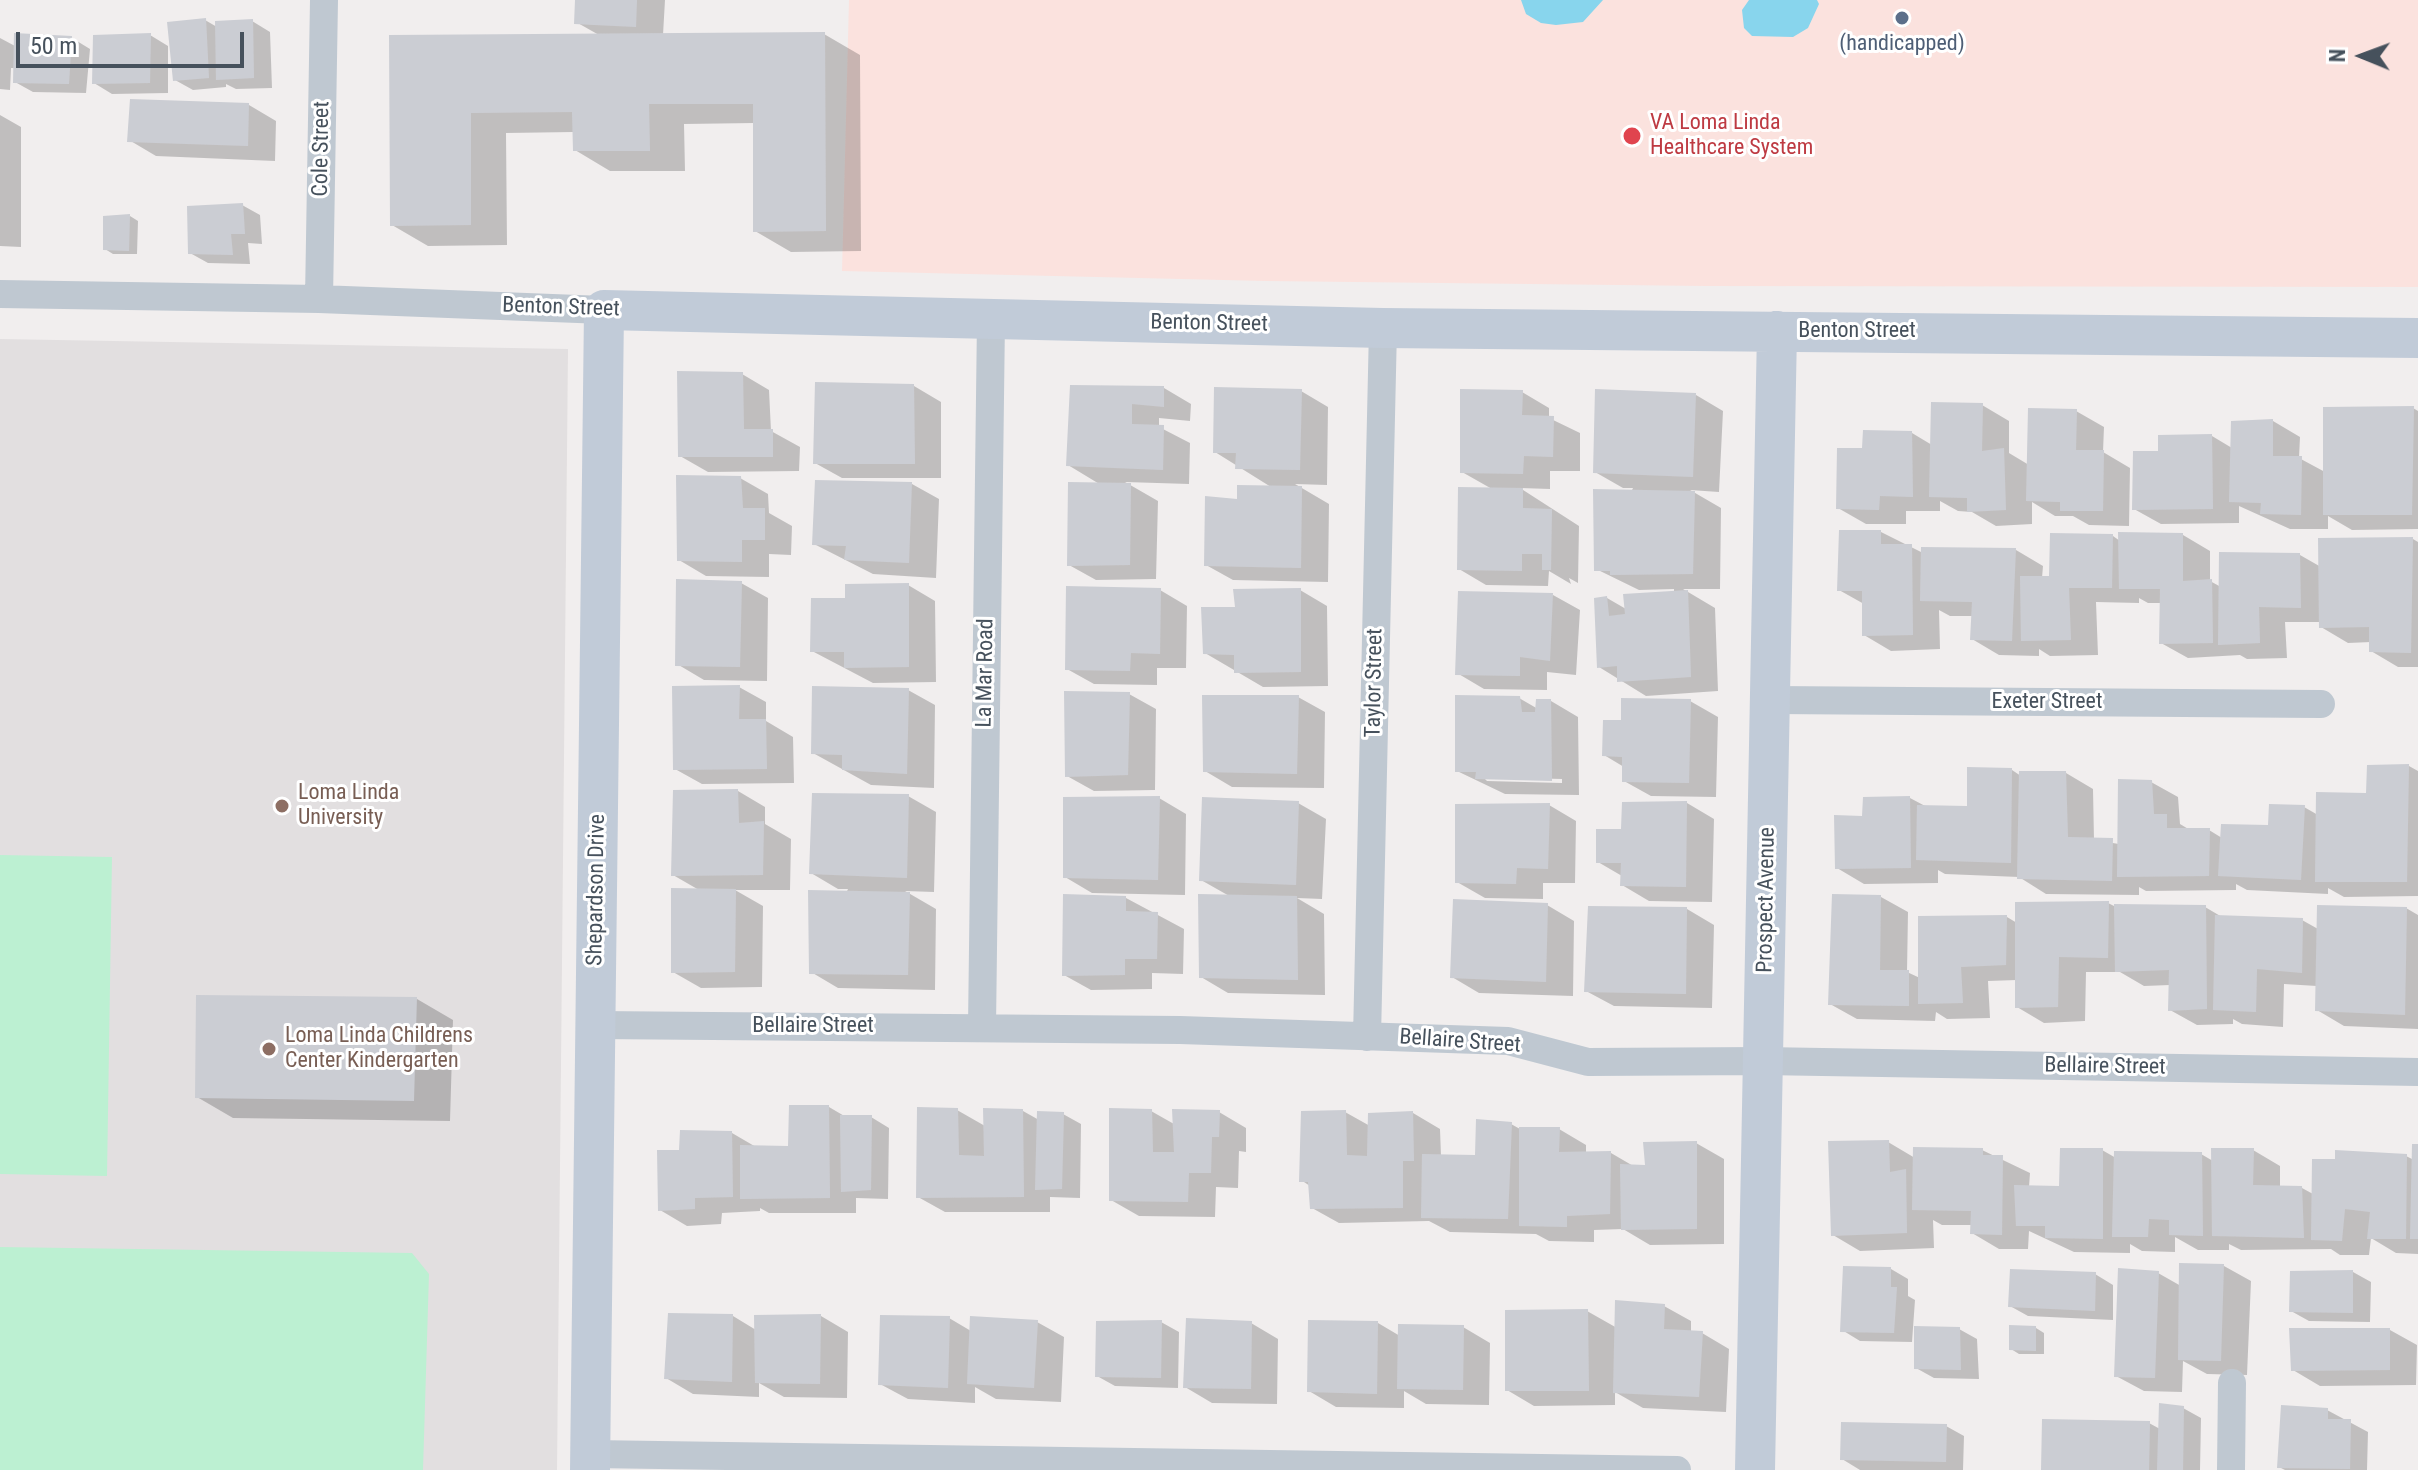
<!DOCTYPE html>
<html>
<head>
<meta charset="utf-8">
<style>
	body { margin:0 }
	#map { position:relative; width:2418px; height:1470px; overflow:hidden; background:#f1eeee; font-family:"Roboto Condensed",sans-serif }
	canvas { display:block }
	.north { position:absolute; left:2322px; top:16px; width:80px; height:80px; -webkit-text-stroke:6px #fff; paint-order:stroke; rotate:271deg; font-size:22px; font-weight:700; line-height:32px; text-align:center; color:#46515c }
	.north::after { content:''; display:block; margin:auto; width:28px; height:36px; background:#46515c; clip-path:polygon(50% 0,100% 100%,50% 72%,0 100%) }
	.scale { position:absolute; left:16px; top:32px; width:228px; height:36px; box-sizing:border-box; border:4px solid #46515c; border-top:0; padding-left:10px; font-size:24px; line-height:28px; white-space:nowrap; color:#46515c; -webkit-text-stroke:6px #fff; paint-order:stroke }
</style>
</head>
<body>
<div id="map">
<canvas width="2418" height="1470"></canvas>
<div class="north">N</div>
<div class="scale">50 m</div>
</div>
<script>
const c = document.querySelector('canvas').getContext('2d');
c.lineJoin = 'round';
function paint(path, color) { c.fillStyle = color; c.fill(path, 'evenodd'); }
const toPath = rows => new Path2D(rows.map(r => 'M' + r).join(''));
function trace(path, color, width, dash) { c.strokeStyle = color; c.lineWidth = width; c.lineCap = dash ? 'butt' : 'round'; c.setLineDash(dash || []); c.stroke(path); }
function label(font, color, halo, rows, align = 'center') {
  c.font = font + ' "Roboto Condensed",sans-serif'; c.lineWidth = 6; c.setLineDash([]); c.textBaseline = 'middle'; c.strokeStyle = halo; c.fillStyle = color; for (const [text, x, y, turn = 0] of rows) {
    c.save(); c.translate(x, y); c.rotate((+turn || 0) * Math.PI / 180); c.textAlign = isNaN(turn) ? turn : align; if (halo) c.strokeText(text, 0, 0); c.fillText(text, 0, 0); c.restore();
  }
}
const education = toPath([
	[0,339,568,349,557,1470,0,1470]
]);
const medical = toPath([
	[849,0,2418,0,2418,287,1706,286,1266,281,842,271]
]);
const green = toPath([
	[0,855,112,857,107,1176,0,1174],
	[0,1247,412,1253,429,1274,423,1470,0,1470]
]);
const water = toPath([
	[1521,0,1603,0,1583,22,1556,25,1541,23,1526,14],
	[1749,0,1817,0,1819,4,1808,28,1793,37,1752,36,1744,28,1742,10]
]);
const shadow = toPath([
	[577,0,665,0,663,35,824,34,860,55,861,251,791,252,755,231,755,123,684,124,685,171,610,171,575,150,574,132,506,133,507,245,428,246,392,225,391,37,599,35,576,22],
	[205,20,217,27,252,21,270,32,272,88,236,89,226,84,226,87,193,90,175,80],
	[150,35,168,46,168,93,112,94,94,83],
	[0,38,15,46,72,38,90,49,86,93,33,92,15,82,15,68,11,68,10,90,0,89],
	[249,105,276,121,275,161,156,156,129,140],
	[0,115,21,127,21,247,0,246],
	[242,205,260,215,262,244,248,243,250,264,208,263,190,253],
	[130,216,138,221,137,254,113,254,105,249],
	[742,374,769,390,771,431,800,447,799,471,708,472,680,456],
	[914,386,941,402,941,478,842,478,815,463],
	[1072,387,1164,388,1191,404,1190,421,1159,418,1159,427,1190,443,1189,484,1125,482,1158,501,1156,579,1096,580,1069,565,1101,485,1068,465],
	[1301,391,1328,407,1327,485,1295,484,1329,504,1328,582,1233,580,1206,565,1239,501,1271,487,1215,452],
	[1522,392,1549,408,1549,418,1580,433,1580,471,1550,471,1550,489,1520,488,1579,526,1578,583,1569,578,1571,584,1549,571,1548,586,1486,585,1459,569,1492,489,1462,472],
	[1696,395,1723,411,1719,492,1690,490,1721,508,1720,589,1683,589,1715,608,1718,691,1646,696,1599,667,1607,598,1626,609,1674,593,1674,589,1639,590,1596,569,1633,488,1623,488,1595,472],
	[1982,405,2009,421,2009,453,2029,465,2076,411,2104,427,2103,452,2130,468,2129,526,2089,525,2073,516,2055,516,2032,502,2032,524,1996,526,1972,512,1958,511,1940,501,1940,511,1906,511,1906,524,1866,524,1838,508,1864,451,1912,433,1932,445],
	[2413,408,2418,411,2418,529,2352,530,2328,516,2328,529,2290,529,2239,506,2239,523,2161,524,2134,509,2159,453,2212,436,2232,448,2273,421,2300,437,2299,458,2325,472],
	[740,478,768,494,769,513,792,526,791,555,769,554,769,577,706,576,679,560],
	[912,484,939,499,936,578,873,574,814,544],
	[1881,532,1923,553,2016,550,2043,566,2042,578,2051,578,2113,536,2120,541,2183,535,2210,551,2210,581,2221,587,2300,555,2321,567,2413,539,2418,542,2418,667,2398,667,2371,651,2371,642,2348,643,2321,627,2321,622,2285,622,2287,658,2247,659,2240,655,2188,658,2161,643,2161,603,2148,603,2139,598,2139,603,2096,602,2098,655,2050,656,2039,649,2039,656,1999,655,1972,639,1973,616,1950,616,1939,610,1940,649,1891,651,1864,635,1864,604,1839,590],
	[741,583,768,598,767,681,704,680,677,664],
	[908,585,935,601,936,682,873,683,812,651,847,600],
	[1160,590,1187,606,1186,668,1157,668,1157,685,1094,684,1067,669],
	[1300,590,1327,606,1328,686,1263,687,1205,653,1237,609],
	[1553,595,1580,610,1576,675,1547,672,1547,690,1484,689,1457,673],
	[739,687,766,702,766,721,793,737,794,783,702,784,675,769],
	[908,690,935,705,934,788,871,785,813,753],
	[1129,694,1156,709,1155,790,1094,791,1067,776],
	[1298,697,1325,712,1324,788,1232,787,1205,771],
	[1519,698,1538,709,1551,701,1578,717,1579,795,1505,794,1457,771],
	[1483,777,1562,779,1562,783,1487,781],
	[1690,701,1718,717,1716,797,1651,796,1624,781,1624,767,1604,755],
	[2409,766,2418,771,2418,896,2344,897,2328,888,2328,894,2247,890,2236,884,2236,890,2146,891,2139,887,2139,895,2046,894,2019,877,1945,874,1938,870,1938,883,1864,884,1837,868,1864,818,1910,798,1927,807,1969,808,2012,770,2021,776,2066,773,2093,789,2094,840,2119,844,2151,782,2178,797,2180,824,2190,830,2209,830,2222,838,2270,827,2304,807,2318,815,2368,795],
	[738,791,765,807,765,824,791,839,790,890,735,890,763,906,762,987,701,988,673,972,699,890,673,875],
	[908,796,936,812,934,892,905,891,936,909,935,990,838,988,811,972,848,889,838,889,811,873],
	[1159,798,1186,814,1185,895,1092,893,1065,877],
	[1298,803,1326,819,1322,899,1297,898,1324,914,1325,995,1228,993,1201,977,1231,897,1201,880],
	[1687,803,1714,819,1712,902,1649,901,1622,885,1622,876,1598,862,1623,832],
	[1549,805,1576,821,1575,883,1543,883,1543,899,1485,898,1457,882],
	[1881,897,1908,912,1907,972,1920,978,2007,917,2017,923,2108,903,2116,907,2205,907,2222,917,2302,920,2318,929,2406,908,2418,915,2418,1029,2344,1026,2317,1010,2317,986,2284,984,2283,1027,2242,1024,2233,1019,2233,1024,2197,1025,2170,1010,2170,985,2144,986,2120,972,2086,972,2085,1021,2044,1023,2017,1007,2017,980,1988,981,1990,1018,1947,1019,1936,1012,1935,1021,1857,1019,1830,1004],
	[1126,898,1184,929,1183,974,1152,973,1152,989,1091,990,1064,975],
	[1547,905,1574,921,1573,996,1479,993,1452,977],
	[1687,909,1714,925,1712,1008,1614,1006,1586,991],
	[417,999,453,1020,450,1121,233,1118,197,1097],
	[829,1107,846,1117,871,1117,889,1128,888,1199,856,1198,856,1213,769,1213,760,1208,760,1211,722,1213,721,1224,687,1226,660,1210,681,1152,732,1133,756,1147,790,1148],
	[957,1110,985,1126,1023,1111,1039,1120,1063,1114,1081,1124,1080,1198,1050,1197,1050,1212,945,1212,918,1197],
	[1151,1111,1174,1124,1219,1112,1246,1128,1246,1152,1239,1151,1238,1188,1216,1187,1215,1217,1139,1216,1111,1200],
	[1345,1112,1370,1126,1413,1113,1440,1129,1441,1156,1477,1157,1511,1124,1520,1129,1559,1129,1586,1145,1586,1153,1611,1153,1635,1167,1647,1167,1696,1143,1724,1159,1724,1244,1650,1245,1623,1229,1594,1230,1594,1242,1549,1241,1536,1234,1450,1232,1429,1221,1339,1223,1312,1208,1310,1186,1301,1180],
	[1888,1142,1915,1158,1982,1150,2030,1173,2029,1187,2061,1188,2102,1150,2116,1158,2201,1154,2213,1161,2253,1150,2280,1166,2280,1187,2302,1188,2313,1194,2406,1156,2414,1160,2418,1146,2418,1254,2396,1253,2371,1238,2369,1255,2340,1255,2331,1249,2241,1250,2229,1244,2229,1250,2198,1250,2175,1237,2175,1252,2142,1251,2130,1244,2130,1253,2074,1252,2029,1231,2028,1249,1999,1249,1972,1233,1972,1225,1942,1225,1933,1220,1934,1248,1860,1251,1833,1235],
	[2224,1266,2251,1281,2247,1375,2207,1374,2183,1361,2182,1392,2144,1391,2116,1376,2158,1273,2181,1286],
	[1891,1269,1908,1279,1908,1296,1915,1300,1912,1342,1860,1341,1842,1330],
	[2353,1272,2371,1282,2370,1322,2309,1321,2291,1311],
	[2095,1274,2113,1285,2113,1320,2028,1316,2010,1306],
	[1664,1306,1691,1321,1691,1332,1702,1333,1729,1349,1726,1412,1643,1408,1615,1392,1615,1405,1534,1406,1507,1390,1587,1311,1617,1328],
	[733,1316,756,1330,821,1316,848,1332,847,1398,784,1397,759,1383,759,1397,693,1394,666,1378],
	[949,1318,971,1331,1037,1322,1064,1337,1061,1402,996,1399,975,1387,975,1403,908,1399,880,1384],
	[1161,1322,1179,1332,1178,1388,1115,1386,1097,1376],
	[1251,1323,1278,1339,1277,1404,1212,1403,1185,1387],
	[1378,1323,1400,1336,1463,1327,1490,1343,1489,1405,1426,1404,1404,1391,1404,1408,1336,1407,1309,1391],
	[2036,1328,2044,1333,2044,1354,2019,1354,2011,1349],
	[1959,1329,1977,1339,1979,1379,1934,1378,1916,1368],
	[2390,1330,2417,1345,2416,1385,2320,1386,2293,1370],
	[2183,1408,2201,1418,2200,1470,2043,1470,2149,1423,2160,1429],
	[2327,1410,2368,1432,2367,1470,2285,1470,2279,1467],
	[1946,1426,1964,1436,1963,1470,1860,1470,1842,1459]
]);
const building = toPath([
	[575,0,637,0,636,27,574,24],
	[206,18,209,78,173,81,167,22],
	[253,19,254,78,216,80,215,21],
	[825,32,826,231,753,232,753,104,649,104,650,151,573,151,572,112,471,113,471,225,390,226,389,35],
	[14,33,72,36,69,84,13,83],
	[151,33,150,83,92,84,93,35],
	[130,99,249,103,248,146,127,142],
	[243,203,245,234,231,234,233,255,188,254,187,206],
	[130,214,129,251,103,250,103,216],
	[677,371,743,372,744,429,773,429,773,457,678,457],
	[815,382,914,384,915,464,813,464],
	[1070,385,1164,386,1164,407,1132,404,1132,424,1164,425,1163,470,1066,466],
	[1214,387,1302,389,1300,470,1235,469,1236,453,1213,453],
	[1460,389,1523,390,1522,415,1554,416,1553,457,1524,456,1523,474,1460,473],
	[1595,389,1696,393,1693,477,1593,473],
	[1931,402,1983,403,1982,451,2004,448,2006,510,1967,512,1967,498,1929,497],
	[2414,406,2412,515,2323,515,2323,407],
	[2028,408,2077,409,2076,450,2104,450,2103,511,2060,511,2060,502,2026,501],
	[2273,419,2273,456,2302,456,2301,515,2260,514,2261,503,2229,502,2231,421],
	[1863,430,1912,431,1913,497,1880,496,1879,510,1836,509,1837,448,1862,448],
	[2212,434,2213,509,2132,510,2133,451,2158,451,2158,435],
	[676,475,741,476,743,508,765,508,765,540,742,540,742,562,677,561],
	[815,480,912,482,909,563,844,560,846,546,812,545],
	[1068,482,1131,483,1130,565,1067,566],
	[1237,485,1302,486,1301,568,1204,566,1205,496,1237,499],
	[1458,487,1523,488,1523,508,1552,509,1551,570,1542,570,1542,554,1522,554,1522,571,1457,570],
	[1593,489,1695,491,1693,574,1610,575,1610,571,1594,571],
	[1839,530,1881,530,1881,544,1912,544,1913,635,1862,636,1862,591,1837,591],
	[2118,532,2183,533,2183,581,2212,579,2213,643,2159,644,2160,589,2119,589],
	[2050,533,2113,534,2112,588,2069,588,2071,640,2021,641,2020,576,2049,576],
	[2413,537,2411,653,2369,652,2369,627,2319,628,2318,538],
	[1921,547,2016,548,2012,641,1970,640,1972,602,1920,601],
	[2219,552,2300,553,2301,608,2259,607,2260,643,2218,645],
	[676,579,742,581,740,667,675,666],
	[909,583,909,667,844,668,844,652,810,652,811,598,845,598,845,584],
	[1066,586,1161,588,1160,654,1131,653,1130,671,1065,670],
	[1301,588,1301,672,1234,673,1234,655,1203,654,1201,607,1235,607,1233,589],
	[1688,590,1691,677,1617,682,1617,666,1597,668,1594,598,1607,596,1609,616,1625,614,1623,594],
	[1458,591,1553,593,1550,661,1520,657,1520,676,1455,675],
	[740,685,739,719,766,719,767,769,673,770,672,686],
	[812,686,909,688,907,774,842,770,842,755,811,754],
	[1064,691,1130,692,1128,775,1065,777],
	[1202,695,1299,695,1297,774,1203,772],
	[1455,695,1520,696,1522,712,1535,712,1536,699,1551,699,1552,781,1475,779,1476,772,1455,772],
	[1621,698,1691,699,1689,783,1622,782,1622,757,1602,756,1603,720,1621,720],
	[2409,764,2407,882,2315,882,2316,792,2366,793,2367,765],
	[1967,767,2012,768,2011,863,1916,860,1917,805,1967,806],
	[2019,771,2066,771,2068,837,2113,838,2112,881,2017,879],
	[2118,779,2152,780,2154,814,2167,814,2167,828,2210,828,2209,876,2117,877],
	[738,789,739,823,764,821,763,875,671,876,673,790],
	[812,793,909,794,907,878,809,874],
	[1160,796,1158,880,1063,878,1063,797],
	[1910,796,1911,868,1835,869,1834,815,1862,816,1863,797],
	[1202,797,1299,801,1296,885,1199,881],
	[1687,801,1686,887,1620,886,1621,863,1596,863,1596,829,1621,829,1622,802],
	[1550,803,1548,869,1517,868,1516,884,1455,883,1455,804],
	[2269,804,2305,805,2301,880,2218,876,2221,824,2268,825],
	[671,888,736,889,735,972,671,973],
	[808,890,910,892,908,975,809,974],
	[1063,894,1126,896,1126,911,1158,912,1157,959,1125,959,1125,975,1062,976],
	[1198,894,1297,896,1298,980,1199,978],
	[1832,894,1881,895,1880,970,1909,970,1909,1006,1828,1005],
	[1453,899,1548,903,1546,982,1450,978],
	[2109,901,2108,958,2059,957,2058,1007,2015,1008,2015,902],
	[2114,904,2206,905,2207,1009,2168,1011,2169,970,2115,972],
	[2317,905,2407,907,2405,1015,2315,1011],
	[1588,906,1687,907,1686,994,1584,992],
	[2007,915,2006,965,1961,967,1963,1003,1918,1004,1918,916],
	[2215,915,2303,918,2302,973,2257,969,2256,1012,2213,1010],
	[196,995,417,997,414,1101,195,1098],
	[789,1105,829,1105,830,1198,740,1199,740,1145,788,1146],
	[917,1107,958,1108,959,1155,984,1156,983,1108,1023,1109,1024,1197,916,1198],
	[1109,1108,1152,1109,1153,1152,1174,1152,1172,1109,1220,1110,1219,1137,1212,1137,1211,1173,1189,1173,1188,1202,1109,1201],
	[1346,1110,1347,1155,1367,1156,1368,1113,1413,1111,1414,1161,1403,1161,1403,1208,1310,1209,1308,1182,1299,1182,1301,1111],
	[1037,1111,1064,1112,1062,1189,1035,1190],
	[840,1115,872,1115,871,1190,841,1192],
	[1476,1119,1512,1122,1508,1219,1421,1218,1422,1154,1475,1155],
	[1519,1127,1560,1127,1559,1152,1611,1151,1610,1214,1567,1216,1567,1227,1519,1226],
	[680,1130,732,1131,733,1197,695,1198,695,1209,658,1211,657,1150,679,1150],
	[1889,1140,1890,1172,1906,1169,1907,1233,1831,1236,1828,1141],
	[1697,1141,1697,1229,1621,1230,1620,1164,1645,1165,1643,1142],
	[2412,1144,2418,1144,2418,1239,2410,1239],
	[1913,1147,1983,1148,1983,1155,2003,1155,2002,1235,1970,1234,1971,1211,1912,1210],
	[2060,1148,2103,1148,2103,1239,2045,1238,2045,1226,2016,1226,2014,1185,2059,1186],
	[2211,1148,2254,1148,2253,1185,2302,1186,2304,1238,2212,1236],
	[2335,1150,2407,1154,2406,1239,2367,1239,2370,1212,2345,1209,2342,1241,2311,1240,2312,1159,2335,1159],
	[2114,1151,2202,1152,2203,1236,2169,1235,2169,1220,2149,1219,2148,1237,2112,1237],
	[2179,1263,2224,1264,2221,1361,2178,1360],
	[1843,1266,1891,1267,1891,1287,1897,1287,1894,1333,1840,1332],
	[2118,1268,2159,1271,2155,1378,2114,1377],
	[2010,1269,2096,1272,2095,1311,2008,1307],
	[2353,1270,2353,1313,2289,1312,2290,1271],
	[1615,1300,1665,1304,1664,1329,1703,1331,1699,1397,1613,1393],
	[1588,1309,1589,1391,1505,1391,1505,1310],
	[668,1313,733,1314,732,1382,664,1379],
	[821,1314,820,1384,755,1383,754,1315],
	[880,1315,950,1316,948,1388,878,1385],
	[970,1316,1038,1320,1034,1388,967,1384],
	[1186,1318,1252,1321,1251,1389,1183,1388],
	[1162,1320,1161,1378,1095,1377,1096,1321],
	[1308,1320,1378,1321,1377,1394,1307,1392],
	[1398,1324,1464,1325,1463,1390,1397,1389],
	[2009,1325,2036,1326,2036,1351,2009,1350],
	[1914,1326,1960,1327,1961,1370,1914,1369],
	[2289,1328,2390,1328,2390,1370,2291,1371],
	[2159,1403,2184,1406,2183,1470,2157,1470],
	[2281,1405,2328,1408,2328,1419,2351,1419,2350,1469,2277,1468],
	[2042,1419,2150,1421,2149,1470,2041,1470],
	[1841,1422,1947,1424,1946,1462,1840,1460]
]);
const street = toPath([
	[0,294,319,299,604,310],
	[319,299,324,0],
	[1773,700,2321,704],
	[596,1025,1180,1030,1508,1041,1588,1062,1763,1061,2418,1072],
	[982,1027,991,319],
	[1367,1037,1383,328],
	[591,1454,1677,1470],
	[2231,1470,2232,1383]
]);
const secondary = toPath([
	[590,1470,604,310,1383,328,2418,338],
	[1755,1470,1777,331]
]);
const markers = [
	[1902,18,8,"#5c6f8a"],
	[1632,136,10,"#e0444e"],
	[282,806,8,"#8d6e63"],
	[269,1049,8,"#8d6e63"]
];
const serviceNames = [
	["(handicapped)",1902,44]
];
const healthNames = [
	["VA Loma Linda",1650,123],
	["Healthcare System",1650,148]
];
const streetNames = [
	["Cole Street",322,149,-89],
	["Benton Street",561,308,2],
	["Benton Street",1209,324,1],
	["Benton Street",1857,331],
	["La Mar Road",986,673,-89],
	["Taylor Street",1375,683,-89],
	["Exeter Street",2047,702],
	["Shepardson Drive",597,890,-89],
	["Prospect Avenue",1767,900,-89],
	["Bellaire Street",813,1026],
	["Bellaire Street",1460,1042,4],
	["Bellaire Street",2105,1067,1]
];
const educationNames = [
	["Loma Linda",298,793],
	["University",298,818],
	["Loma Linda Childrens",285,1036],
	["Center Kindergarten",285,1061]
];
paint(education, '#e2dfe0');
paint(medical, '#fbe2de');
paint(green, '#bcf0d2');
paint(water, '#88d5ed');
paint(shadow, '#0003');
paint(building, '#cbcdd3');
trace(street, '#bfc8d1', 28);
trace(secondary, '#c1cbd8', 40);
for (const [x, y, r, color] of markers) { const dot = new Path2D(); dot.arc(x, y, r, 0, 2 * Math.PI); c.fillStyle = color; c.fill(dot); trace(dot, '#fff', 3); }
label('22px', '#4e5e75', '#fff', serviceNames);
label('22px', '#be3a42', '#fff', healthNames, 'left');
label('22px', '#46515c', '#fff', streetNames);
label('22px', '#785e54', '#fff', educationNames, 'left');
</script>
</body>
</html>
